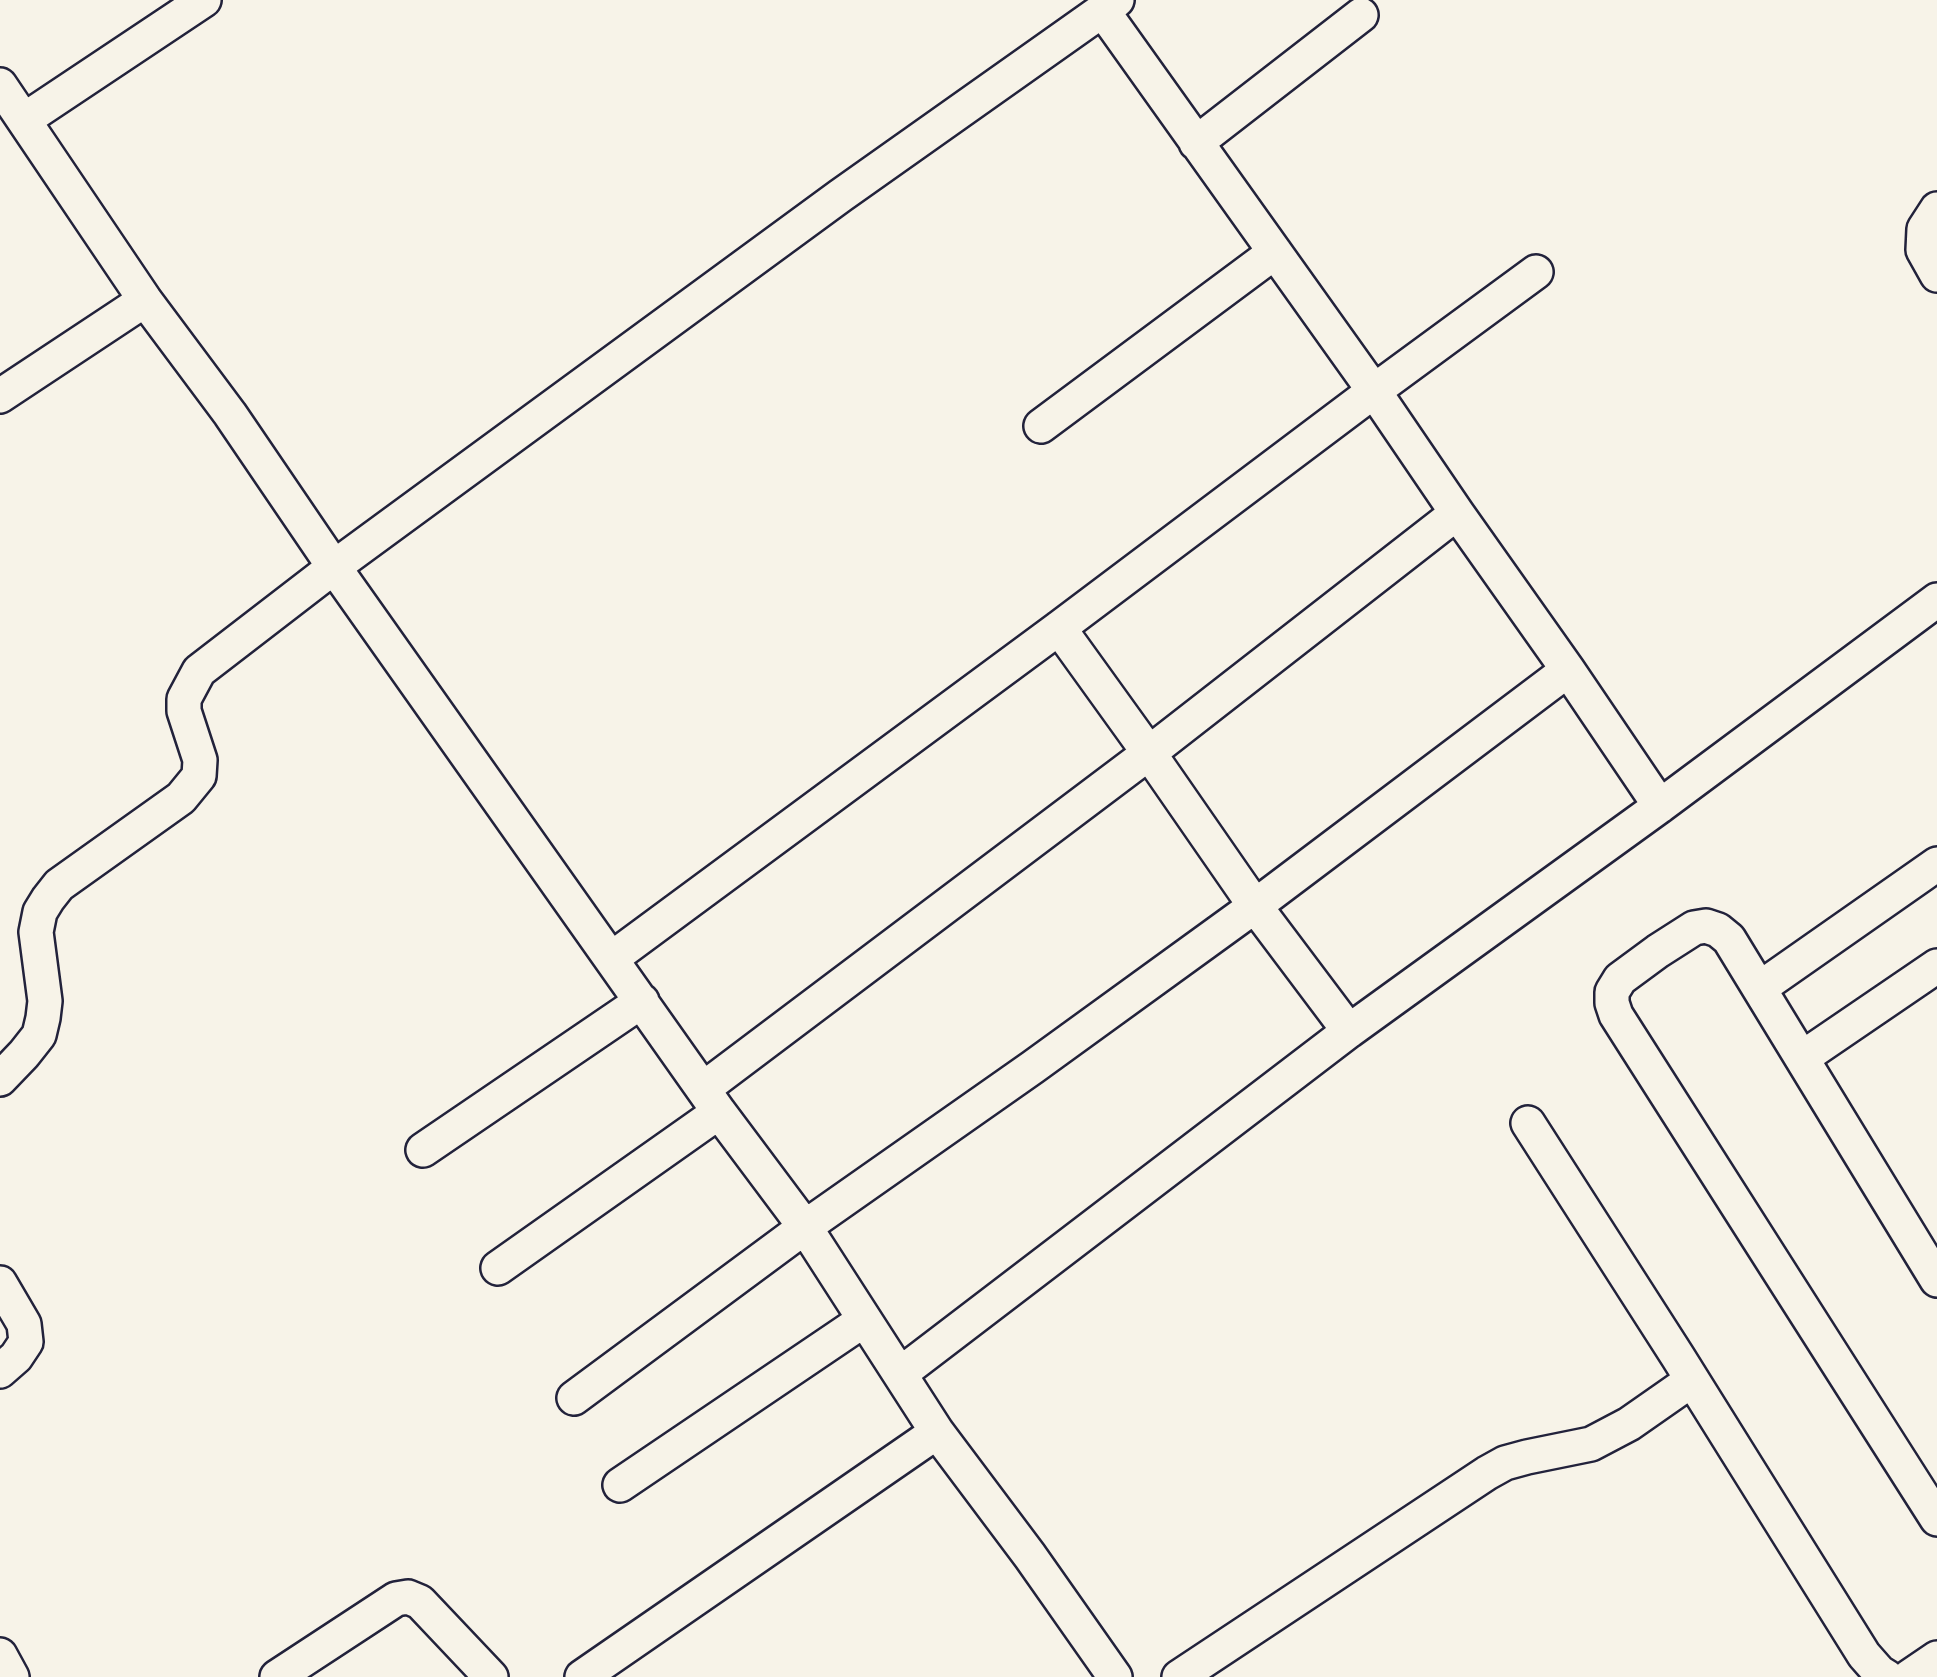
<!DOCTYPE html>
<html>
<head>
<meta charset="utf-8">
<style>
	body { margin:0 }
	canvas { display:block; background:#f7f3e8 }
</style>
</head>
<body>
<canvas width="1937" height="1677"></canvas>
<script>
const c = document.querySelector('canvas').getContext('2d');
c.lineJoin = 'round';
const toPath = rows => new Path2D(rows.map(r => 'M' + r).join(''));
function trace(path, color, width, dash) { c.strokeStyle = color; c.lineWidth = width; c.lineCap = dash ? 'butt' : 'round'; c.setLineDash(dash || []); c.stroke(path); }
const minor = toPath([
	[1103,11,1374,391,1457,513,1568,670,1660,806],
	[0,85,145,300,230,414,334,567,611,959,719,1112,805,1227,937,1432,1030,1556,1115,1677],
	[24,120,204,0],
	[1196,143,1361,15],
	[1937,209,1924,229,1923,250,1937,275],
	[0,396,145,300],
	[1041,426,1275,252],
	[1059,628,1149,753,1255,906,1349,1031],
	[611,959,1059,628,1374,391,1536,272],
	[1760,988,1937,864],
	[1802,1058,1937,966],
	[0,1079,24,1054,39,1035,43,1018,45,1001,36,932,40,912,48,899,59,885,181,798,199,776,200,760,184,711,184,699,199,671,334,567,840,196,1117,0],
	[703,1089,1149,753,1457,513],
	[1528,1123,1678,1357,1864,1655,1879,1672,1887,1677],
	[423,1150,642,1001],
	[498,1268,719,1112],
	[1937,1280,1729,939,1718,930,1706,926,1694,928,1658,951,1620,979,1612,992,1612,1003,1616,1015,1937,1519],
	[0,1283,24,1324,26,1342,16,1357,0,1371],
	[900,1374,1349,1031,1660,806,1937,600],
	[574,1398,805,1227,1033,1067,1255,906,1568,670],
	[620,1485,864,1320],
	[0,1655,12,1677],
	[277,1677,396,1599,408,1597,420,1602,491,1677],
	[582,1677,937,1432],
	[1179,1677,1487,1473,1505,1463,1527,1457,1591,1444,1629,1424,1692,1380],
	[1909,1677,1937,1658]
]);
trace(minor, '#22223b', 38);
trace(minor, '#f7f3e8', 33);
</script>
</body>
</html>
